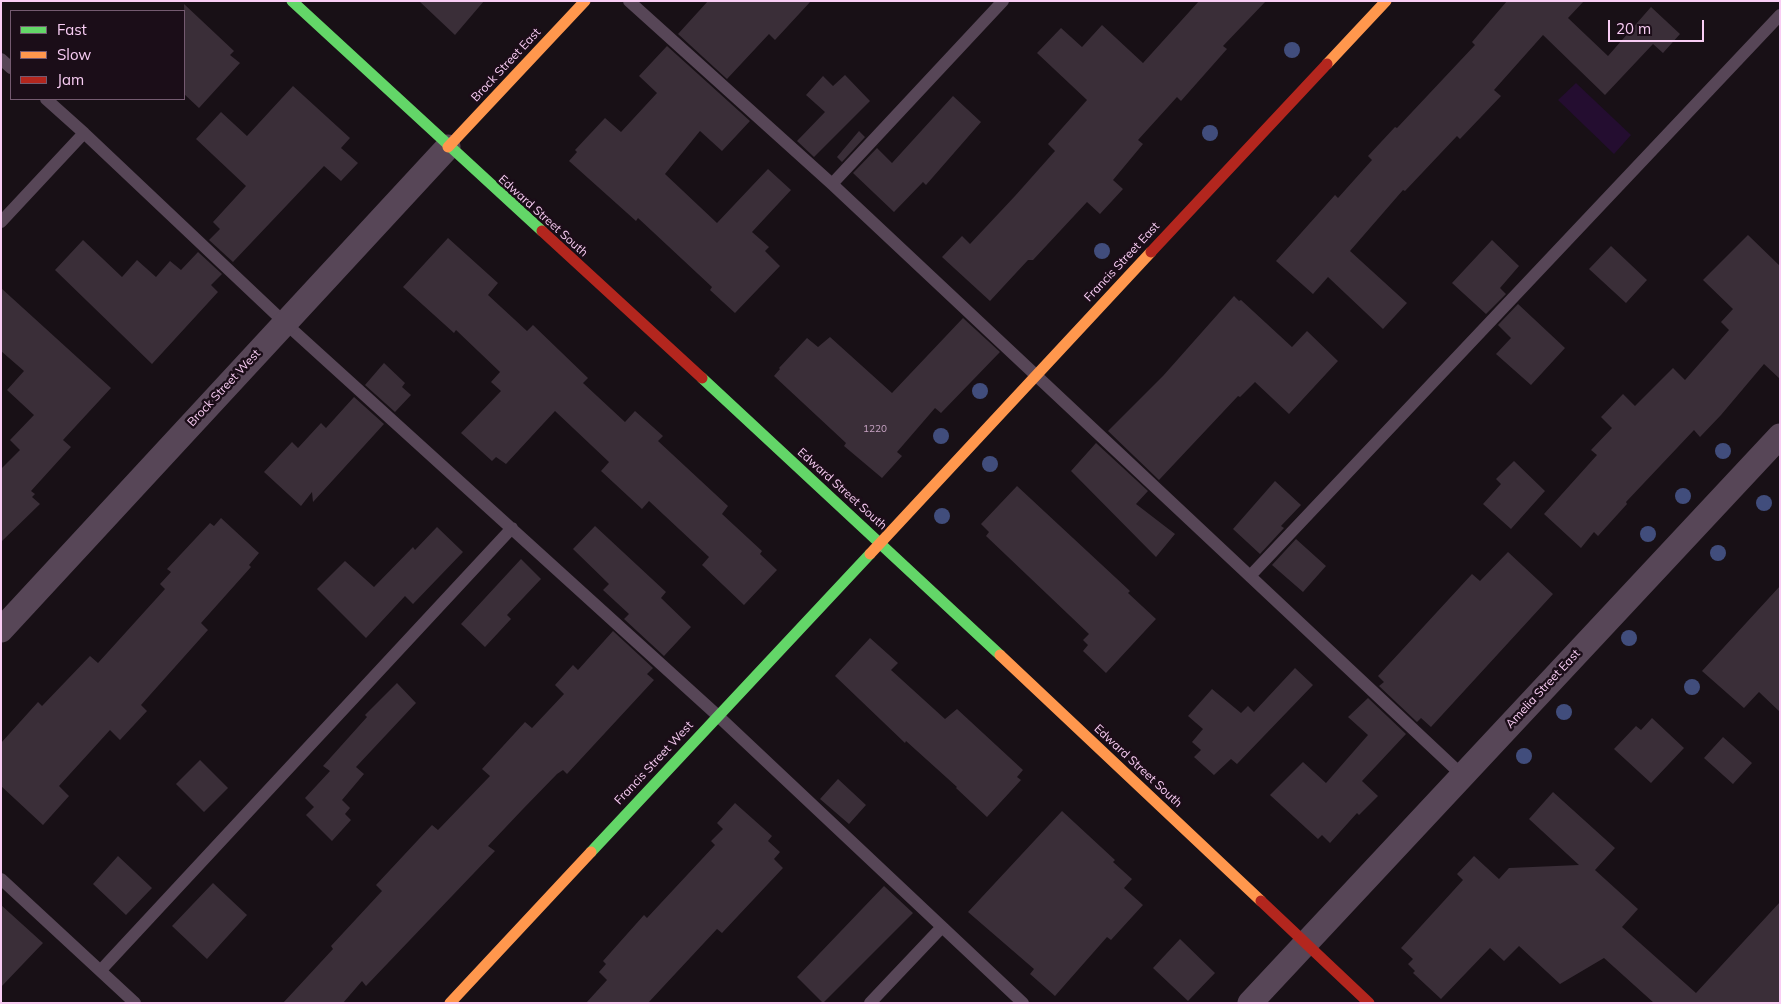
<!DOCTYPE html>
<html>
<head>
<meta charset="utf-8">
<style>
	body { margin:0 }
	#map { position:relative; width:1781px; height:1004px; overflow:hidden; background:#181016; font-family:Mulish,sans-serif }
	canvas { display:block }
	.frame { position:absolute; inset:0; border:2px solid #f9cdf4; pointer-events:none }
	.legend { position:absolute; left:10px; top:10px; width:175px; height:90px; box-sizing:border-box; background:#1b0d18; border:1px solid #745a70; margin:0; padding:6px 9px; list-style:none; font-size:15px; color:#f9cdf4 }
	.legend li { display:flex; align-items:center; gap:10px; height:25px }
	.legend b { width:25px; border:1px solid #745a70 }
	.scale { position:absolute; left:1608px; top:20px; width:96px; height:22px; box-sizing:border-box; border:2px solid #f9cdf4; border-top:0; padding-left:6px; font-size:15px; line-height:18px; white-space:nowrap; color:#f9cdf4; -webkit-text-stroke:4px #1b0d18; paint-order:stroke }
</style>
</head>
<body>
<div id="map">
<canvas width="1781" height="1004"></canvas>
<div class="frame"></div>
<ul class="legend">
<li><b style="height:6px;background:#63d668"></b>Fast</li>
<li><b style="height:6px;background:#ff974d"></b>Slow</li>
<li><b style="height:6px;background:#b3261e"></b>Jam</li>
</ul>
<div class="scale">20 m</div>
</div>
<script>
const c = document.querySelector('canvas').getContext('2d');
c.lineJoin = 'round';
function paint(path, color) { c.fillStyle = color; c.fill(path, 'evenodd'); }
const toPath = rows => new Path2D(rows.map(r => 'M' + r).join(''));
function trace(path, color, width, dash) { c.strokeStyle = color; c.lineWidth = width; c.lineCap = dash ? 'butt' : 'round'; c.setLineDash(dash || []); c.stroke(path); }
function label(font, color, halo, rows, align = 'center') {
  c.font = font + ' Mulish,sans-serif'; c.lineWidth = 5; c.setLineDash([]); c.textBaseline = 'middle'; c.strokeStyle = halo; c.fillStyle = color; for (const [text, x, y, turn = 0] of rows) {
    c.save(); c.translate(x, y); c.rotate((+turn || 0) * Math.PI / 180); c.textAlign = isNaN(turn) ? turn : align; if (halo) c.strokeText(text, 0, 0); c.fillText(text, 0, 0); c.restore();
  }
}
const water = toPath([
	[1576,83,1631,135,1614,154,1558,100]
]);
const building = toPath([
	[419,1,484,1,455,35],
	[708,1,811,1,775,40,769,34,727,79,678,34],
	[1199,1,1266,1,1223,46,1227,49,1181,101,1177,97,1138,140,1143,144,1113,180,1123,189,1100,214,1087,202,1033,260,1028,260,990,301,942,257,962,236,970,244,1015,196,1055,151,1048,144,1087,100,1037,53,1061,28,1082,47,1102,25,1143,63],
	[1507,1,1584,1,1568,18,1608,56,1651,7,1680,34,1663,53,1653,44,1605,95,1543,35,1494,90,1501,96,1460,139,1457,136,1405,191,1403,190,1350,251,1407,303,1383,329,1328,277,1313,294,1276,261,1335,195,1338,198,1372,160,1368,156,1395,127,1397,128,1475,45,1472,42],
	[184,4,234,51,230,55,240,63,199,108,184,94],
	[667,46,750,121,722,151,700,131,665,174,717,223,768,169,791,190,752,232,769,247,765,251,780,266,735,313,710,290,712,287,638,218,636,221,569,161,577,152,575,150,605,118,621,132,657,93,639,76],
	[845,75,870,101,814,157,797,141,825,112,806,95,823,76,833,86],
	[293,86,350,138,341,148,358,163,341,181,324,166,233,262,209,240,220,229,213,222,246,186,196,139,221,112,247,136],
	[953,96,981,122,926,185,923,182,894,212,853,173,877,148,892,163],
	[859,131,865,137,842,162,837,157],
	[1748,235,1780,266,1780,379,1764,364,1721,415,1700,437,1694,430,1626,502,1627,504,1598,536,1594,532,1581,548,1544,514,1597,455,1591,450,1612,428,1601,417,1623,394,1635,406,1673,368,1685,380,1729,330,1721,322,1733,309,1703,280],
	[448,238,498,283,488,295,527,331,533,325,588,378,583,383,625,422,635,411,663,436,658,441,728,506,722,514,762,551,760,554,777,570,744,605,702,565,709,557,649,501,642,509,601,471,609,462,555,411,506,464,496,457,492,461,461,433,501,391,491,382,500,372,456,330,454,333,403,287],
	[83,240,122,277,137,260,156,277,170,261,181,270,198,252,222,274,211,285,218,292,152,364,55,270],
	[1492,240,1519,266,1500,288,1506,294,1486,314,1452,283],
	[1611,246,1647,280,1626,303,1589,269],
	[1,288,111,388,63,440,71,447,31,491,35,494,32,497,40,504,1,542,1,469,20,450,10,440,34,415,7,390,24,371,1,351],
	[1234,296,1239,301,1241,300,1292,347,1307,331,1338,361,1289,414,1255,382,1240,397,1238,396,1159,480,1108,431,1163,376],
	[1518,304,1565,348,1531,385,1496,354,1511,338,1498,325],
	[963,318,1000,352,941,413,935,408,897,452,902,456,882,478,844,446,846,443,774,376,780,369,779,368,807,338,818,347,830,337,892,393],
	[384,363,405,383,402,387,411,395,395,412,365,385],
	[354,397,384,424,313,502,312,492,301,506,264,472,292,442,298,448,321,423,326,428],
	[1096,443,1148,491,1136,504,1175,534,1156,557,1071,471],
	[1514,461,1545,491,1511,529,1483,504,1501,484,1496,479],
	[1275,481,1301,505,1281,526,1284,528,1260,554,1233,529],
	[1017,486,1130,591,1128,593,1156,619,1106,673,1083,651,1088,645,1083,640,1089,634,986,536,989,532,981,524],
	[221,518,259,553,249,565,251,567,201,623,208,630,141,705,147,711,120,740,110,730,59,786,69,796,43,825,1,786,1,743,38,702,42,706,90,656,98,663,165,589,160,584,171,572,167,569,210,523,214,526],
	[595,526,666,592,661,598,691,627,664,656,624,619,629,614,603,590,609,584,573,549],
	[437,527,463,552,413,604,405,596,366,638,317,589,345,561,374,587,413,547,415,550],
	[1296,539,1326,566,1303,592,1272,565],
	[1508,552,1553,594,1431,727,1421,718,1417,722,1379,686,1384,682,1378,676,1472,574,1480,581],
	[521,559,541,579,507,615,511,619,485,647,461,624],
	[1780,586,1780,712,1759,692,1744,708,1702,671],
	[613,631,653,668,647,674,654,680,567,774,563,770,557,774,522,810,488,846,495,851,366,986,362,981,343,1003,283,1003,333,949,331,946,382,891,376,885,432,825,438,830,490,776,482,769,525,722,532,728,564,694,555,685,573,665,578,670],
	[870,638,898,663,891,670,945,719,957,709,1023,770,1017,777,1021,780,987,817,956,788,957,787,906,741,905,743,835,676],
	[1295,668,1313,685,1237,764,1231,759,1214,775,1194,757,1201,750,1192,742,1203,729,1188,716,1212,689,1241,713,1248,706,1254,712],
	[397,683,416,703,356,767,364,774,342,800,350,808,345,814,351,820,332,841,306,815,314,807,305,798,330,771,323,766,367,717,365,715],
	[1368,698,1406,734,1362,781,1378,796,1359,815,1357,813,1330,843,1322,835,1318,839,1270,795,1303,762,1326,783,1368,735,1348,717],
	[1652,718,1684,748,1651,783,1614,749,1636,726,1641,730],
	[1723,737,1752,763,1733,784,1704,758],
	[200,760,228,788,204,812,176,784],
	[838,779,866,805,849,824,820,799],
	[1553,792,1615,848,1595,870,1638,909,1622,927,1696,993,1780,902,1780,1003,1654,1003,1604,958,1560,984,1519,946,1504,961,1490,948,1441,999,1413,973,1415,971,1408,964,1413,959,1401,948,1463,880,1457,874,1474,856,1499,879,1509,868,1579,865,1529,819],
	[735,803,772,836,768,841,780,852,774,859,783,868,722,933,717,929,648,1003,586,1003,607,980,599,972,606,964,603,961,644,915,647,918,715,845,711,841,723,829,717,823],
	[1062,811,1115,860,1113,862,1132,879,1124,888,1143,905,1111,940,1107,937,1055,996,1030,974,1034,969,968,912],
	[118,856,152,888,126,915,93,884],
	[213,883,247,915,207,959,172,926],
	[884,886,913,913,823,1003,797,977],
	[1,905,43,943,1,987],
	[1180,939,1215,973,1188,1001,1153,968]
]);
const lane = toPath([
	[629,1,832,184,1463,776],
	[1,59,11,68],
	[84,133,285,323,717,715,1023,1003],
	[832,184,1003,1],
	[1,222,84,133,46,99],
	[1250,576,1780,15],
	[1,879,135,1003],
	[101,970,512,528],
	[870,1003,942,927]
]);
const street = toPath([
	[1,630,448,147],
	[1250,1003,1780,436]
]);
const fast = toPath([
	[292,1,542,231],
	[702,378,1000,655],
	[591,852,870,554]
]);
const slow = toPath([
	[1327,64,1386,1],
	[448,147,585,1],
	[870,554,1151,252],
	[1000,655,1261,901],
	[450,1003,591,852]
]);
const jam = toPath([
	[542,231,702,378],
	[1151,252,1327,64],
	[1261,901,1369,1003]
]);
const trees = [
	[1292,50],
	[1210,133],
	[1102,251],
	[980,391],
	[941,436],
	[1723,451],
	[990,464],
	[1683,496],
	[1764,503],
	[942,516],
	[1648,534],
	[1718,553],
	[1629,638],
	[1692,687],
	[1564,712],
	[1524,756]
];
const numberNames = [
	["1220",875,429]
];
const streetNames = [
	["Brock Street East",506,65,-47],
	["Edward Street South",543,216,42],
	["Francis Street East",1122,262,-47],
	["Brock Street West",224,388,-47],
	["Edward Street South",842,489,42],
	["Amelia Street East",1543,689,-47],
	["Francis Street West",654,763,-47],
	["Edward Street South",1138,766,43]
];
paint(water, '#240d30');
paint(building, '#3a2e38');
trace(lane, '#574657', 12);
trace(street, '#574657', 25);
trace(fast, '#63d668', 11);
trace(slow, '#ff974d', 11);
trace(jam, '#b3261e', 11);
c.fillStyle = '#414d7c';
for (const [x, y] of trees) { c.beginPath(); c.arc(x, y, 8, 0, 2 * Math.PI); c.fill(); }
label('10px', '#c9a5c5', null, numberNames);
label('12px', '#f9cdf4', '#1b0d18', streetNames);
</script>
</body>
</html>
